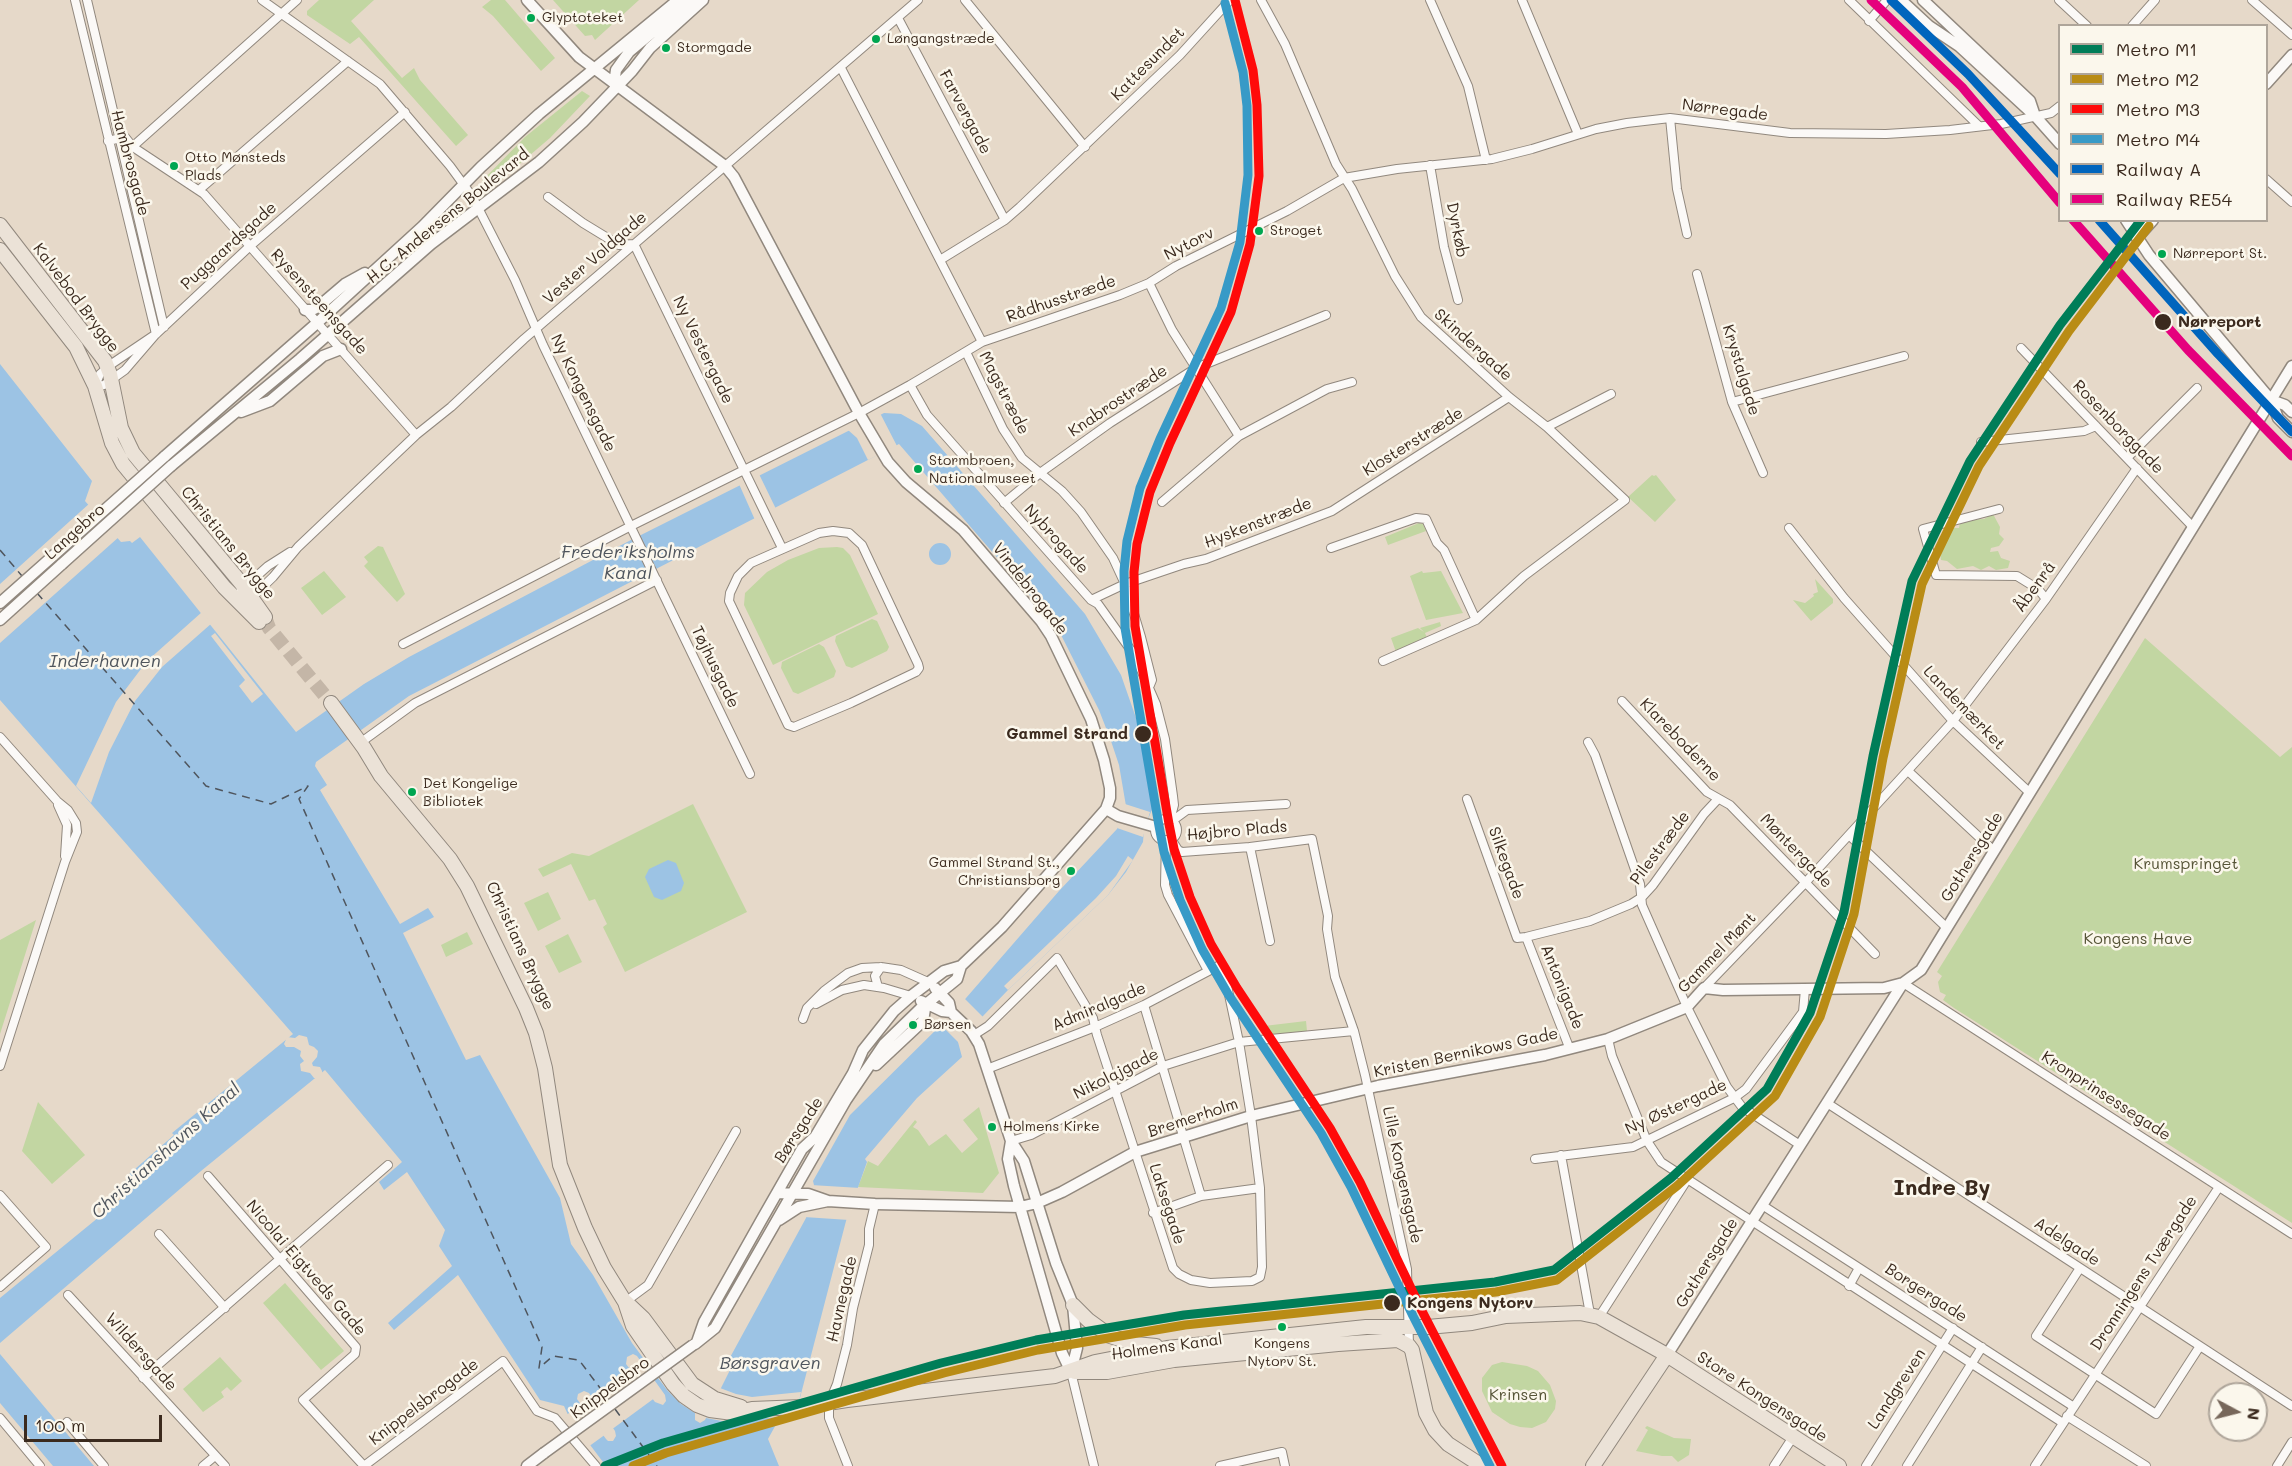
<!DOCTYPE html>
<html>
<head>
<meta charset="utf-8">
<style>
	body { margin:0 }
	#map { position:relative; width:2292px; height:1466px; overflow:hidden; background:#e6d9c9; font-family:Mali,sans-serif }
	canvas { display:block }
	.legend { position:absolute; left:2058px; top:24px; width:210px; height:198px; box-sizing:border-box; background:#fbf7ec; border:2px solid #aea59a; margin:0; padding:8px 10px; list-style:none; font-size:18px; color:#3b2a1e }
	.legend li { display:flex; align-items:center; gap:12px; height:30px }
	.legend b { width:30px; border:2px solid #aea59a }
	.north { position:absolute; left:2208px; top:1382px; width:60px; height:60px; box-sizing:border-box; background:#fbf7ec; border:2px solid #aea59a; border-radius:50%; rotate:97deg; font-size:16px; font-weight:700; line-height:24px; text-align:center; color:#3b2a1e }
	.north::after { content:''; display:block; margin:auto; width:21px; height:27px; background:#77675a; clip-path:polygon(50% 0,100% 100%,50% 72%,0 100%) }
	.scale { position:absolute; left:24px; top:1415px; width:138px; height:27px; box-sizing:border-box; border:3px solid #3b2a1e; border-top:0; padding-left:8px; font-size:18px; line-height:21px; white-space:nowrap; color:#3b2a1e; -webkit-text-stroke:4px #fbf7ec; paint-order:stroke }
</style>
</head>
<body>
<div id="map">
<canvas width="2292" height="1466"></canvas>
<ul class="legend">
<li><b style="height:8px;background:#007d58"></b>Metro M1</li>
<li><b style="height:8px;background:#b98c15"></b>Metro M2</li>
<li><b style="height:8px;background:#ff0a0a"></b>Metro M3</li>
<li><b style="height:8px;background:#379ac7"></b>Metro M4</li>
<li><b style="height:8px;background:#0065bd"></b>Railway A</li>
<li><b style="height:8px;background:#e5007d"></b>Railway RE54</li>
</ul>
<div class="north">N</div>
<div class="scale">100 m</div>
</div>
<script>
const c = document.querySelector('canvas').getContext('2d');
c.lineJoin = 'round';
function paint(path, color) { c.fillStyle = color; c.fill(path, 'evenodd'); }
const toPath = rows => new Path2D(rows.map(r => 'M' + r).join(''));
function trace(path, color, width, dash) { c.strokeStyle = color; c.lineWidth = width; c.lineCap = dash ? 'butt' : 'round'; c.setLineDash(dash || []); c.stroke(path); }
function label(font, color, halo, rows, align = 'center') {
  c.font = font + ' Mali,sans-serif'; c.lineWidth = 5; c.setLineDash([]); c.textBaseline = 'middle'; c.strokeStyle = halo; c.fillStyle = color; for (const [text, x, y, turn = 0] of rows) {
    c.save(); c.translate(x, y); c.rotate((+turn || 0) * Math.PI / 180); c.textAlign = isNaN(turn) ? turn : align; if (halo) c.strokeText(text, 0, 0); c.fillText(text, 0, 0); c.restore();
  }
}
const green = toPath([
	[319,0,374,0,351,21,402,78,414,68,420,80,468,135,456,146,359,37,350,44,307,15,307,11],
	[491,0,505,0,555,58,541,71,493,16,482,7],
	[553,0,639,0,595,40,592,35,585,36],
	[582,91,590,96,550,138,489,190,483,187,482,181,525,137],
	[1652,475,1654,476,1656,475,1676,500,1655,522,1628,497],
	[1993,514,2000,527,1999,534,2004,539,1999,546,1991,548,1990,552,1998,551,2001,558,2010,561,2008,568,1996,570,1989,566,1981,570,1973,566,1957,569,1947,561,1941,560,1938,540,1940,536,1950,533,1949,528,1959,528,1960,522,1965,520,1984,519],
	[1419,523,1423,524,1426,531,1388,545,1385,537],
	[378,546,383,547,405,594,397,602,364,566,368,562,364,557],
	[837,547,843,548,850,555,878,614,773,665,744,605,745,593,767,572,788,560,819,548],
	[324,571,346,597,322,615,301,588],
	[1422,571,1423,573,1441,571,1463,613,1426,620,1410,576],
	[1815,579,1833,599,1833,603,1811,621,1793,600,1805,603,1814,596,1813,594,1818,592],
	[872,619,877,621,889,647,887,651,852,668,846,666,835,641,836,636],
	[1440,622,1441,626,1425,633,1427,638,1396,652,1391,638,1418,628,1424,632,1420,628],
	[2145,638,2280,757,2292,747,2292,1223,1954,1008,1943,1000,1946,995,1940,992,1938,982,1942,976,1937,972],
	[819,644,824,647,836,671,834,677,798,694,793,692,781,668,782,662],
	[693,804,747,912,625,972,603,927,607,924,595,899,589,901,571,864,543,877,538,869,572,853,589,856],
	[548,892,561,919,538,931,524,903],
	[36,920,0,1034,0,940],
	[467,932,473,944,446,957,441,945],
	[568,934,582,962,559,973,545,946],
	[1306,1021,1307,1031,1265,1036,1264,1026],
	[38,1102,85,1155,52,1184,22,1151],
	[979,1107,999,1173,983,1193,858,1187,868,1161,878,1166,915,1120,917,1122,913,1127,918,1130,929,1146,946,1134,962,1153,978,1139,963,1120],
	[285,1283,344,1351,321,1370,263,1303],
	[220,1357,242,1381,231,1391,227,1387,221,1392,224,1397,203,1412,183,1389],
	[1502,1362,1527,1366,1538,1371,1550,1385,1556,1401,1555,1409,1546,1422,1532,1428,1520,1427,1510,1424,1492,1412,1482,1391,1482,1378,1492,1365],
	[1647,1426,1674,1438,1691,1439,1689,1455,1678,1462,1672,1456,1662,1456,1636,1451,1648,1430,1645,1428]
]);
const water = toPath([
	[0,364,92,481,85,501,121,542,130,541,132,543,140,537,296,732,364,684,409,657,629,541,884,413,901,414,922,426,1085,614,1121,675,1143,738,1153,807,1144,829,1143,842,1126,872,1108,895,1008,990,958,1042,962,1057,917,1098,865,1159,867,1162,846,1221,795,1417,779,1419,768,1439,779,1466,606,1466,569,1417,564,1406,540,1400,458,1275,394,1330,388,1323,452,1266,439,1246,445,1230,407,1172,384,1190,379,1182,402,1162,325,1070,201,1171,0,1343,0,1298,121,1199,127,1176,174,1135,172,1133,293,1034,0,700],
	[899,444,1057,627,1099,710,1111,741,1119,765,1126,806,1117,829,1059,891,953,1013,850,1115,813,1181,814,1185,806,1218,727,1363,732,1366,705,1420,700,1423,695,1420,695,1413,681,1404,667,1390,632,1343,593,1275,571,1244,560,1198,480,1055,466,1060,403,933,434,917,428,908,400,924,320,790,327,785,315,766,316,762,409,696],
	[633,1354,637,1356,665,1395,666,1401,663,1405,655,1402,626,1364,627,1357],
	[584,1391,589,1393,615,1431,616,1436,613,1441,608,1441,606,1439,577,1399,578,1394],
	'929 554a11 11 0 1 1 22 0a11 11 0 1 1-22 0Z',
	[668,860,676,863,684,883,681,891,662,900,654,897,645,877,649,869],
	[0,1354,94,1466,53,1466,0,1403]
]);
const pier = toPath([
	[880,413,897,446,868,460,857,438,848,430],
	[759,474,776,509,755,520,739,484],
	[90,503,120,536,0,643,0,584],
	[202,612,212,623,162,667,135,701,109,752,91,803,76,786,116,702,147,661],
	[215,633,263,694,252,703,239,686,245,680,211,636],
	[1125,804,1150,812,1143,837,1117,828],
	[1128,856,1133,860,1108,895,1008,990,1004,986,1096,898,1116,876],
	[964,998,984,1018,959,1043,940,1024],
	[299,1035,307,1037,309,1045,314,1047,318,1051,317,1057,312,1063,313,1066,320,1067,322,1071,322,1075,318,1078,314,1078,310,1073,301,1071,300,1064,304,1061,300,1056,301,1051,294,1047,286,1047,284,1044,287,1037,295,1038],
	[811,1185,860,1188,849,1220,804,1217],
	[632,1367,656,1397,611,1430,590,1398],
	[720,1388,736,1394,752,1397,801,1392,796,1416,722,1421,706,1418],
	[583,1403,606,1434,588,1447,565,1416]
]);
const ferry = toPath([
	[0,550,22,576],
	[37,593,206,786,271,804,308,786,299,799,542,1347,539,1368,553,1356,579,1360,609,1400],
	[615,1409,657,1466]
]);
const primaryTunnel = toPath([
	[265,617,269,628,331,703]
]);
const minor = toPath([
	[75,0,156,334],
	[87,0,164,327],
	[262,0,380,84,450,166,472,196,515,280,543,345,750,774],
	[965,0,1085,147],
	[1261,0,1285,44,1336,164,1352,189,1395,276,1421,317,1509,397,1547,427,1625,500,1524,576,1476,620,1383,661],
	[1430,0,1468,86,1486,160],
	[1522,0,1578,134],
	[1849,0,1979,126],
	[2059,0,2087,26],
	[2252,0,2292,35],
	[898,18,1005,220],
	[1869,21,1887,0],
	[2132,26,2155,0],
	[841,68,982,342],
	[1670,118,1677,189,1687,234],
	[108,141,125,137,133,147,204,194,416,435],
	[130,149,297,0],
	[1430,165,1444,247,1458,300],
	[2266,179,2292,202],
	[199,190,348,61],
	[548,197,583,223,619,245,634,244],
	[634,244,782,548],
	[940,260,1005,220,1020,207,1180,55,1230,0],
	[1697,274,1732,402,1763,473],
	[1149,283,1172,330,1239,436],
	[156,334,113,363,100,374,95,386,104,385,125,370,156,334,249,247,405,112],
	[2021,348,2193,527],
	[966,352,1003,429,1022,458,1062,491,1081,512,1113,558,1125,584,1141,637,1152,680,1150,685],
	[910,385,927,415,1091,600,1098,604,1135,656,1156,704,1165,739,1173,796,1174,805,1170,820],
	[1732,402,1904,356],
	[1547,427,1611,394],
	[1981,442,2084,431,2096,426],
	[2127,458,2197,388],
	[1162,502,1239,436,1327,389,1352,382],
	[1004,503,1040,473,1110,423,1196,368,1326,315],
	[1999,509,1923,529,1936,575,2017,576,2038,589,2046,599],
	[1789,528,1844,598,1953,721,2030,793],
	[833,531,849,533,862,545,918,664,919,668,916,672,851,703,794,727,788,725,729,601,730,593,738,576,751,563,819,533,833,531],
	[1331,548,1416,518,1426,519,1437,543,1444,550,1476,620],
	[241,590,268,566,290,552],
	[249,600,273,577,298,547,416,435,451,407,524,339,918,0],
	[1091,600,1125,584,1184,564,1206,559,1332,511,1509,397],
	[403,644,631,526,859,413,910,385,982,342,1120,295,1149,283,1176,266,1287,211,1344,178,1397,169,1492,159,1532,149,1596,129,1627,123,1670,118,1790,133,1886,134,1950,130,2001,124,2051,113,2060,106],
	[1622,701,1707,792,1730,805,1875,954],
	[0,737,57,801,68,810,76,823,77,832,65,862,0,1066],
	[1588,742,1595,755,1640,884,1642,905,1687,1007,1727,1087,1742,1107,1800,1145],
	[360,743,415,703,657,580],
	[1908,771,1994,851],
	[1467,799,1517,938,1526,937,1590,921,1631,904,1642,897,1653,885,1704,814,1718,799],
	[58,805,67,825,65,856],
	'1155 830a11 11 0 1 1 22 0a11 11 0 1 1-22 0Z',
	[1172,821,1187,810,1286,804],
	[1849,835,1947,928],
	[1171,839,1178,850,1182,852,1250,847,1312,839,1328,916,1327,929,1335,977,1354,1031,1365,1075,1407,1269,1409,1346],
	[1166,840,1165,885,1168,895,1208,971],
	[1250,847,1270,941],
	[1526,937,1569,1047],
	[1903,983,2292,1234],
	[878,987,875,976,881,967],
	[1704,988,1805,883,1953,721,2046,599,2137,468],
	[816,1004,842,990,864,985,884,988,911,996],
	[1144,1005,1201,1196],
	[803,1019,807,1008,824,991,848,973,862,968,881,967,901,970,928,982],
	[974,1035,988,1026,1057,958,1093,1018,1095,1027,1097,1035,1173,1268,1179,1274,1191,1280,1210,1283,1252,1281,1260,1277,1262,1267,1260,1188,1251,1116,1239,1042,1225,976,1220,965,1144,1005,1095,1027,987,1069],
	[1608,1039,1612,1056,1647,1141,1661,1162,2063,1423],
	[1827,1103,2292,1406],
	[1011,1141,1031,1135,1163,1066,1239,1042,1354,1031],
	[1561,1155,1590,1314],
	[1535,1159,1633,1147,1734,1098,1746,1089,1803,1012,1805,989],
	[208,1176,356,1347,355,1354,303,1400,364,1466],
	[0,1195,46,1247,0,1287],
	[1762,1205,2074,1407],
	[1153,1213,1201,1196,1260,1188],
	[159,1234,225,1308],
	[2080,1268,2036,1336,2133,1399,2156,1414,2200,1346],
	[1849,1286,1859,1268],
	[68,1295,225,1466],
	[625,1302,648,1285,736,1131],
	[1599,1317,1687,1180],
	[1071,1372,1094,1466],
	[143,1378,388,1165],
	[2067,1416,2146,1466],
	[0,1418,40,1466],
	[67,1422,104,1466],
	[203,1466,215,1456],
	[364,1466,503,1361,537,1411,555,1418,596,1466],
	[848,1466,829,1418,829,1403,837,1384,847,1345,853,1308,869,1245,869,1229,875,1204],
	[1220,1466,1282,1452,1285,1466],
	[1774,1466,1793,1437],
	[1866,1466,1953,1328],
	[1907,1466,1982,1347],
	[2035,1466,2219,1187],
	[2277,1466,2292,1442]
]);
const tertiary = toPath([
	[527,0,579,57,725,166,734,177,859,413,888,462,906,482,963,530,1041,621,1051,636,1091,719,1104,760,1110,788,1110,798,1106,809,1002,927,961,966,944,971,911,996,894,1011,863,1050,853,1073,815,1137,802,1149,762,1219,704,1322,697,1342],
	[1901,0,1929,26,1959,46,2036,117,2060,144],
	[1923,0,2030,101,2035,116],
	[2266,84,2292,55],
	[618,86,615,77,616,70,629,52,691,0],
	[2126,220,2149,255,2271,400,2278,418,2292,432],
	[2137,238,2153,220],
	[305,310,312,310,318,307,345,284,365,273],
	[2271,400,2285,405,2292,412],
	[241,412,270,401,323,356,341,349],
	[164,457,317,323,422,227,481,167,539,114,678,0],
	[171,466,300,359,431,244,539,162,583,122,632,71,650,48,703,0],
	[0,603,54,555],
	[0,620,62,564],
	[1106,809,1118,816,1156,827],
	[935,988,949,1003,951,1012],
	[921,1001,942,1011,951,1012],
	[951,1012,971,1031,979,1044,1011,1141,1024,1161,1056,1263,1073,1305,1077,1348,1071,1372],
	[876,1065,923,1021,926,1003],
	[1011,1141,1008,1159,1014,1186,1062,1353,1071,1372],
	[777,1193,808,1194,828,1201,875,1204,1020,1207,1037,1203,1062,1192,1135,1152,1251,1116,1378,1086,1545,1055,1608,1039,1687,1007,1704,988,1723,990,1884,988,1903,983],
	[779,1220,799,1207,828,1201],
	[695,1344,715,1328,846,1100,884,1044,920,1009,957,979,961,966],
	[1667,1355,1903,983,1921,970,2292,366],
	[527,1466,544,1453]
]);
const primary = toPath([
	[0,225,105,361,110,374,121,428,133,453,241,583,265,617],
	[0,250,76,347,95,386,112,443,123,464,224,587,259,622],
	[331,703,364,748,381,776,450,859,467,886,526,1008,536,1033,545,1068,560,1165,585,1228,604,1268,625,1302,633,1326,673,1384,684,1396,697,1405,710,1410,733,1413,752,1409,802,1407,847,1400,1055,1376,1095,1362,1167,1348,1366,1327,1428,1327,1472,1323,1506,1316,1580,1313,1599,1317,1667,1355,1839,1466],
	[626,1302,643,1318,692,1384,715,1399,741,1407],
	[1073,1305,1088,1320,1110,1336,1135,1344,1156,1346],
	[1075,1372,1107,1372,1174,1360,1338,1344,1398,1340,1409,1346,1412,1350,1426,1413,1435,1430,1448,1444,1482,1466],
	[1593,1466,1667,1355]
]);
const tertiaryBridge = toPath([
	[54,555,164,457],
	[62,564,171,466],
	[544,1453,693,1345]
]);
const rail1 = toPath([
	[1891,0,1968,74,2060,174],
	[2099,220,2218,354,2292,432]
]);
const rail2 = toPath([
	[1871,0,1962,87,2060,203],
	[2073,220,2188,350,2292,456]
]);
const metro1 = toPath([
	[605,1466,663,1443,941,1363,1036,1340,1184,1315,1495,1282,1554,1270,1671,1178,1767,1089,1810,1013,1844,912,1873,756,1912,581,1970,461,2060,325,2141,220]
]);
const metro2 = toPath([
	[633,1466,666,1453,944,1373,1038,1350,1185,1325,1496,1292,1557,1280,1677,1186,1775,1096,1820,1017,1854,914,1883,758,1922,584,1979,466,2069,331,2149,226]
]);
const metro3 = toPath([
	[1235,0,1253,70,1257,105,1259,176,1250,244,1231,312,1170,443,1150,492,1137,544,1134,572,1135,626,1169,824,1174,849,1190,897,1211,944,1237,988,1330,1128,1360,1182,1422,1311,1502,1466]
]);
const metro4 = toPath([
	[1225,3,1243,72,1247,106,1248,175,1240,242,1221,308,1160,439,1140,488,1127,541,1124,571,1125,628,1159,826,1164,852,1180,900,1202,949,1228,994,1321,1133,1351,1187,1413,1316,1490,1466]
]);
const markers = [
	[531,18,5,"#00a651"],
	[876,39,5,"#00a651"],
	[666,48,5,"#00a651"],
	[174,166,5,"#00a651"],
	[1259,231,5,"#00a651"],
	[2162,254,5,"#00a651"],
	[2163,322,9,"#3b2a1e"],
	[918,469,5,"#00a651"],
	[1143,734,9,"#3b2a1e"],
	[412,792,5,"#00a651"],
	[1071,871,5,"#00a651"],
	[913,1025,5,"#00a651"],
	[992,1127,5,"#00a651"],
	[1392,1303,9,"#3b2a1e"],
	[1282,1327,5,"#00a651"]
];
const busNames = [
	["Glyptoteket",542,18],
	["Løngangstræde",887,39],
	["Stormgade",677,48],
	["Otto Mønsteds",185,158],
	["Plads",185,176],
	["Stroget",1270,231],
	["Nørreport St.",2173,254],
	["Stormbroen,",929,461],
	["Nationalmuseet",929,479],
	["Det Kongelige",423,784],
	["Bibliotek",423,802],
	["Gammel Strand St.,",1060,863,"right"],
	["Christiansborg",1060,881,"right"],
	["Børsen",924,1025],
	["Holmens Kirke",1003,1127],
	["Kongens",1282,1344,"center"],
	["Nytorv St.",1282,1362,"center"]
];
const streetNames = [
	["Kattesundet",1148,64,-45],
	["Nørregade",1725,110,7],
	["Farvergade",965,112,62],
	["Hambrosgade",130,163,75],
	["H.C. Andersens Boulevard",448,216,-39],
	["Dyrkøb",1457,230,79],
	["Nytorv",1189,244,-27],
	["Puggaardsgade",229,246,-42],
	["Vester Voldgade",595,258,-41],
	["Kalvebod Brygge",76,298,53],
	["Rådhusstræde",1061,299,-19],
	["Rysensteensgade",319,302,48],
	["Skindergade",1473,345,42],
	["Ny Vestergade",703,350,64],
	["Krystalgade",1741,370,73],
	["Ny Kongensgade",583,393,64],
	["Magstræde",1004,393,63],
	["Knabrostræde",1118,401,-34],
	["Rosenborggade",2118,427,46],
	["Klosterstræde",1413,442,-32],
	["Hyskenstræde",1258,523,-21],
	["Langebro",75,532,-42],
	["Nybrogade",1056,539,48],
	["Christians Brygge",228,543,51],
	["Åbenrå",2035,587,-54],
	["Vindebrogade",1030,589,52],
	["Tøjhusgade",715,667,64],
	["Landemærket",1964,708,46],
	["Klareboderne",1680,740,46],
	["Højbro Plads",1237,831,-5],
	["Pilestræde",1660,848,-53],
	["Møntergade",1796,851,46],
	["Gothersgade",1972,857,-58],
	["Silkegade",1506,863,70],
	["Christians Brygge",520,946,65],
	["Gammel Mønt",1717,953,-46],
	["Antonigade",1562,987,68],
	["Admiralgade",1099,1007,-23],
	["Kristen Bernikows Gade",1466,1053,-12],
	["Nikolajgade",1116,1074,-27],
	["Kronprinsessegade",2106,1096,33],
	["Ny Østergade",1676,1107,-25],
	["Bremerholm",1193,1118,-18],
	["Børsgade",799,1130,-57],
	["Lille Kongensgade",1402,1175,78],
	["Laksegade",1167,1204,72],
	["Adelgade",2067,1242,33],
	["Gothersgade",1707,1263,-58],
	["Nicolai Eigtveds Gade",306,1268,49],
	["Dronningens Tværgade",2144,1273,-57],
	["Borgergade",1926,1293,33],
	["Havnegade",842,1299,-77],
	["Holmens Kanal",1167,1347,-8],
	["Wildersgade",141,1352,48],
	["Knippelsbro",610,1388,-36],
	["Landgreven",1897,1389,-57],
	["Store Kongensgade",1762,1397,33],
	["Knippelsbrogade",424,1402,-37]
];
const stopNames = [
	["Nørreport",2178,322],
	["Gammel Strand",1128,734,"right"],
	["Kongens Nytorv",1407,1303]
];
const parkNames = [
	["Krumspringet",2186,864],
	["Kongens Have",2138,939],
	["Krinsen",1518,1395]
];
const waterNames = [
	["Frederiksholms",628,552],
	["Kanal",628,573],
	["Inderhavnen",105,661],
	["Christianshavns Kanal",166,1151,-42],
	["Børsgraven",770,1363]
];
const districtNames = [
	["Indre By",1942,1188]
];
paint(green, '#c2d6a2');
paint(water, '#9cc3e4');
paint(pier, '#e6d9c9');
trace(ferry, '#4f555d', 1.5, [8, 6]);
trace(primaryTunnel, '#c4b6a7', 14, [14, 7]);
trace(minor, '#91887e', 10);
trace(tertiary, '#91887e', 13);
trace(primary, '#91887e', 16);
trace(minor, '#fbf9f7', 8);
trace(tertiary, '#fbf9f7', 10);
trace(primary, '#ebe2d7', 14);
trace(tertiaryBridge, '#91887e', 13, []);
trace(tertiaryBridge, '#fbf9f7', 10);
trace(rail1, '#0065bd', 9);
trace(rail2, '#e5007d', 9);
trace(metro1, '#007d58', 9);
trace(metro2, '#b98c15', 9);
trace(metro3, '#ff0a0a', 9);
trace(metro4, '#379ac7', 9);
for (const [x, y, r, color] of markers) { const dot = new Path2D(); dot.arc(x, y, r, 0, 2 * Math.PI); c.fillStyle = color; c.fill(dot); trace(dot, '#fbf7ec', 2); }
label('14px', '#3b2a1e', '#fbf7ec', busNames, 'left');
label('16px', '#3b2a1e', '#fbf7ec', streetNames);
label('bold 16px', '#3b2a1e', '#fbf7ec', stopNames, 'left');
label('16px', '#565437', '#fbf7ec', parkNames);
label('italic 18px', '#4f555d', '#fbf7ec', waterNames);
label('bold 22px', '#3b2a1e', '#fbf7ec', districtNames);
</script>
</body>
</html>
